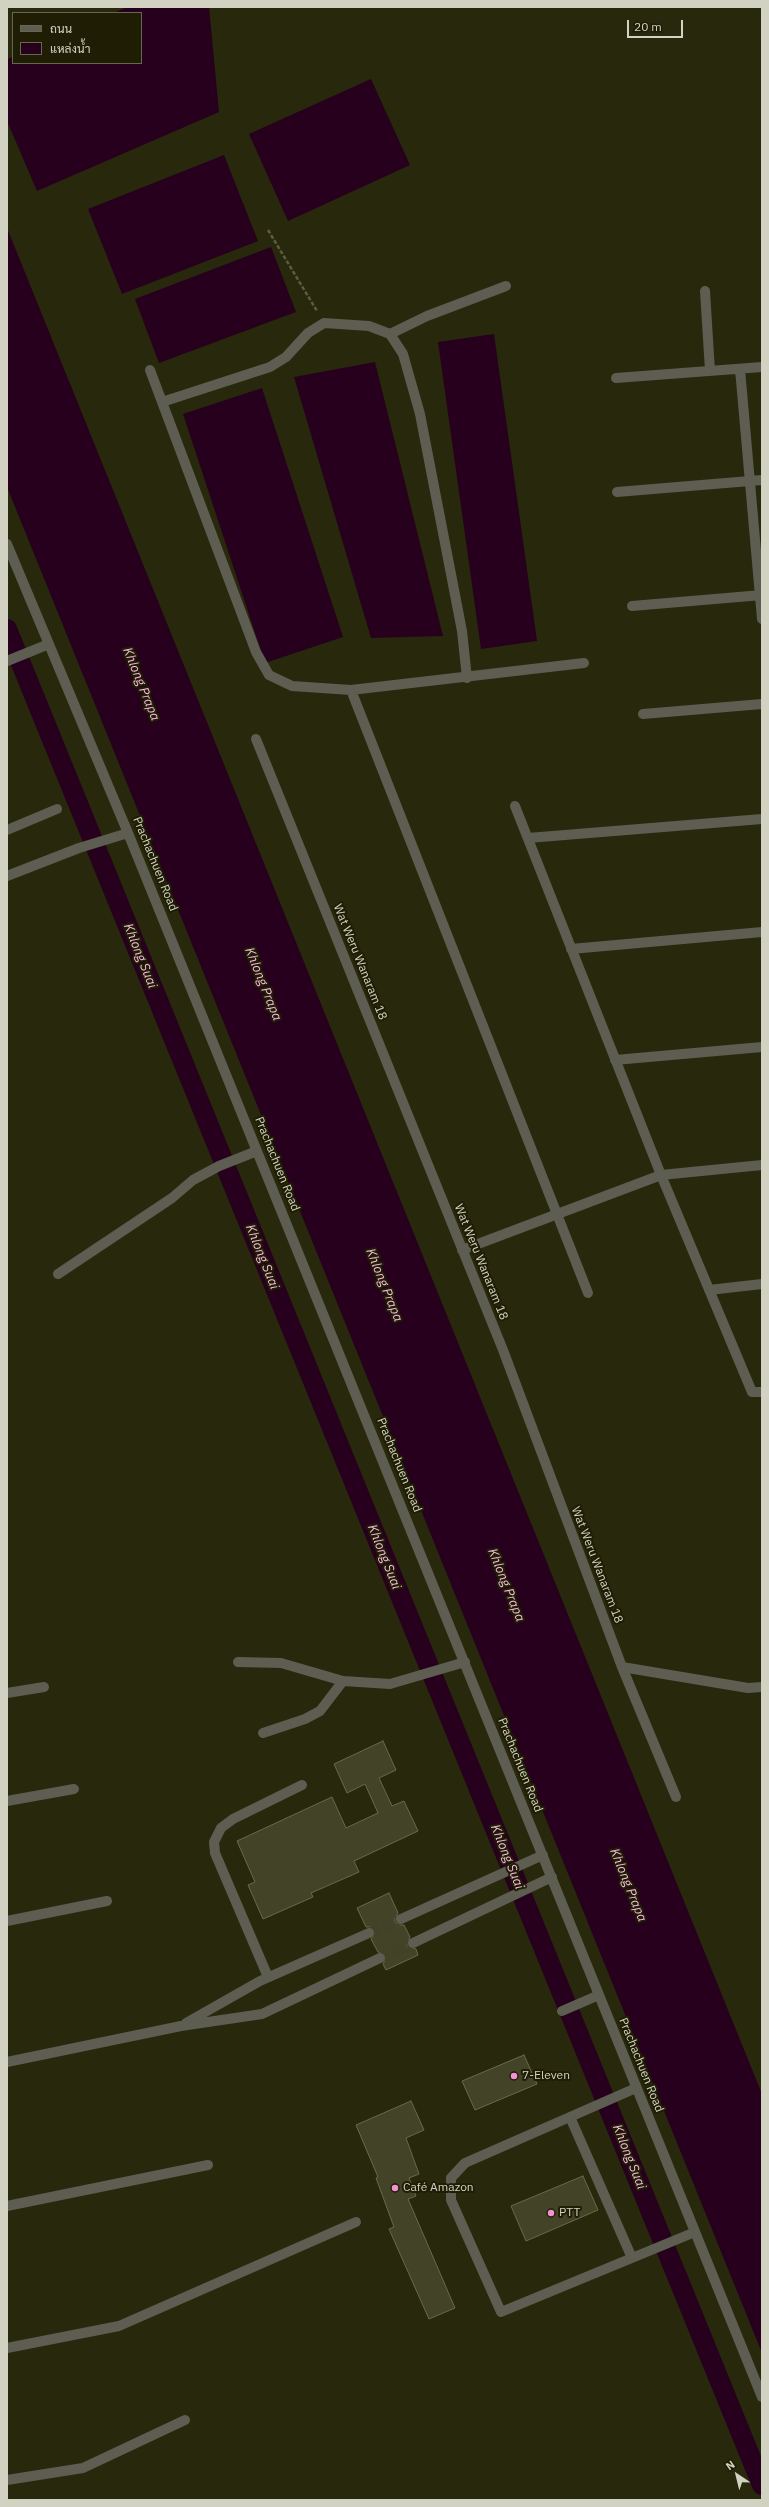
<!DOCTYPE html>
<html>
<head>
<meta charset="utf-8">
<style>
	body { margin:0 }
	#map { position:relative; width:769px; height:2507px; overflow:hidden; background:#28280d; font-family:"IBM Plex Sans",Sarabun,sans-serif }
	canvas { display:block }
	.frame { position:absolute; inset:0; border:8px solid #d2d2c3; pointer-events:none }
	.legend { position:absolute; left:12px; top:12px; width:130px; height:52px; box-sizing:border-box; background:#1f1e04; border:1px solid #676650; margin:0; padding:5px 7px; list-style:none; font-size:12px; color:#d2d2c3 }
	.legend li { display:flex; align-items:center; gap:8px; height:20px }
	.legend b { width:20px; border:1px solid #676650 }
	.north { position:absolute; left:717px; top:2455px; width:40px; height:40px; -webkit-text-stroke:3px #1f1e04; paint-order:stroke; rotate:325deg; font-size:11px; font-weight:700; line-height:16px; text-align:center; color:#d2d2c3 }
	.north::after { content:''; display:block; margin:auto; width:14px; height:18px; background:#d2d2c3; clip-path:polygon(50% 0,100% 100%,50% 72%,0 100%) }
	.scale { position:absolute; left:627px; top:20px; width:56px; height:18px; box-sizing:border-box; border:2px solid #d2d2c3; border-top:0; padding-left:5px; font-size:12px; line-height:14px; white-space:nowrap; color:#d2d2c3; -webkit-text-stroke:3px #1f1e04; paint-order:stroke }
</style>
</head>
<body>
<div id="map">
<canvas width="769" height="2507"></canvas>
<div class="frame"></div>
<ul class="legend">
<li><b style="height:5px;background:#5d5d51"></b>ถนน</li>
<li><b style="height:11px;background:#26001c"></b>แหล่งน้ำ</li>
</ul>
<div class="north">N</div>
<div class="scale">20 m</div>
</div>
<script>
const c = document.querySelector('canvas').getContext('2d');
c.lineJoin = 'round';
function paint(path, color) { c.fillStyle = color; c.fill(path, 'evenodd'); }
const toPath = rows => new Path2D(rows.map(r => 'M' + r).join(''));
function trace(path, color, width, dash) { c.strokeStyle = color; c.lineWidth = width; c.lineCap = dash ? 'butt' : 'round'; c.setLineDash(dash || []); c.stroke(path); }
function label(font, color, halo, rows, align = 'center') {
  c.font = font + ' "IBM Plex Sans",sans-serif'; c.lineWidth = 4; c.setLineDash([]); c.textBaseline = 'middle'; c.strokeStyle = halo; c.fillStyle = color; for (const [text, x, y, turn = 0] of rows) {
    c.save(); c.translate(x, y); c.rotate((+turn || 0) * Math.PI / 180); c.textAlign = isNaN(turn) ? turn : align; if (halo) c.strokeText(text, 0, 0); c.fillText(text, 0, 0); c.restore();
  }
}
const water = toPath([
	[127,7,209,7,219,112,37,191,7,121,7,59,13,57,13,63,141,63,141,13,114,13],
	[371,79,410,165,288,221,249,134],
	[224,155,258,241,122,294,88,209],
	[7,228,762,2094,762,2353,7,487],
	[271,247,296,312,159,363,135,299],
	[494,334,537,641,481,649,438,342],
	[375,362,443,636,371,638,294,377],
	[262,388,343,637,265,663,183,414]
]);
const canal = toPath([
	[7,629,762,2485]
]);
const building = toPath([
	[383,1741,396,1770,379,1778,392,1806,404,1801,418,1831,354,1861,359,1872,311,1893,313,1897,263,1919,248,1885,255,1882,237,1841,332,1797,346,1828,378,1813,365,1784,347,1793,334,1764,383,1741],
	[389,1893,398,1913,395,1918,395,1922,400,1925,404,1925,410,1937,407,1942,407,1946,416,1949,418,1955,386,1970,383,1964,386,1959,386,1955,378,1952,371,1939,375,1934,375,1930,370,1927,366,1927,357,1908,389,1893],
	[524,2055,537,2084,475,2110,462,2081,524,2055],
	[411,2101,424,2130,406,2138,419,2174,409,2178,416,2196,408,2199,455,2308,429,2319,389,2229,394,2227,376,2178,378,2177,356,2125,411,2101],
	[583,2176,598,2210,526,2241,511,2206,583,2176]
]);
const minorTunnel = toPath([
	[369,1933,401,1919],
	[380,1958,413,1943]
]);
const path = toPath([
	[268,230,317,311]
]);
const minor = toPath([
	[705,291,710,371],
	[390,334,427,316,506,286],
	[740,369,762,619],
	[150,370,256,652,269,675,292,686,351,690,584,663],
	[616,378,762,367],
	[162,402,270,367,286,357,308,333,324,323,369,326,390,334,403,354,420,414,462,631,467,678],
	[617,492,762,480],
	[7,544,128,833,762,2397],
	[632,606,762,595],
	[7,661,49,644],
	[351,690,588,1293],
	[643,714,762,704],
	[256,739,503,1350,622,1667,748,1688,762,1687],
	[515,806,661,1175,752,1392,762,1392],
	[7,830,57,809],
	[528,838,762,819],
	[7,876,79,848,128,833],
	[571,949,762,932],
	[615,1060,762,1047],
	[462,1250,661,1175,762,1165],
	[58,1274,172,1198,193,1180,219,1166,257,1151],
	[709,1290,762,1284],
	[238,1662,281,1663,343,1681,390,1684,465,1662],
	[622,1667,676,1797],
	[7,1693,44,1687],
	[263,1733,305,1719,320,1711,343,1681],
	[7,1801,74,1789],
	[401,1919,543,1855],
	[7,1921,107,1901],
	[413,1943,552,1877],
	[268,1977,215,1853,214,1842,221,1828,233,1819,302,1785],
	[562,2011,599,1995],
	[186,2023,260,1981,369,1933],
	[7,2062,181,2026,262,2014,380,1958],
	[636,2088,465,2163,451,2178,451,2200,501,2312,695,2232],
	[570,2117,632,2258],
	[7,2206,208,2165],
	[7,2348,119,2326,356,2222],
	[7,2480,83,2468,185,2420]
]);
const markers = [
	[514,2076,4,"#f491d4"],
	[395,2188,4,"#f491d4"],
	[551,2213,4,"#f491d4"]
];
const streetNames = [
	["Prachachuen Road",155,864,68],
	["Wat Weru Wanaram 18",360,962,68],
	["Prachachuen Road",277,1164,68],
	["Wat Weru Wanaram 18",481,1262,68],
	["Prachachuen Road",399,1465,68],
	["Wat Weru Wanaram 18",597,1565,69],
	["Prachachuen Road",520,1765,68],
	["Prachachuen Road",641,2065,68]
];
const poiNames = [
	["7-Eleven",522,2076],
	["Café Amazon",403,2188],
	["PTT",559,2213]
];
const waterNames = [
	["Khlong Prapa",141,684,68],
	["Khlong Suai",140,956,68],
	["Khlong Prapa",263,984,68],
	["Khlong Suai",262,1257,68],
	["Khlong Prapa",384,1285,68],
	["Khlong Suai",384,1557,68],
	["Khlong Prapa",506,1585,68],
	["Khlong Suai",507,1857,68],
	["Khlong Prapa",628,1885,68],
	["Khlong Suai",629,2157,68]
];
paint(water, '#26001c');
trace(canal, '#26001c', 20);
paint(building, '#434328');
trace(building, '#69694d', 1);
trace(minorTunnel, '#424228', 10, [10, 5]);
trace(path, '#5c5c44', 2.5, [4, 2]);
trace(minor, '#5d5d51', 10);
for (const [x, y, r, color] of markers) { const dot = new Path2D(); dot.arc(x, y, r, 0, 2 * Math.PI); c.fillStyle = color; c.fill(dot); trace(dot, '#1f1e04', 1.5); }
label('12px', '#d2d2c3', '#1f1e04', streetNames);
label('12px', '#d2d2c3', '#1f1e04', poiNames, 'left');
label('italic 13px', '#fbb8e3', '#1f1e04', waterNames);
</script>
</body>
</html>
